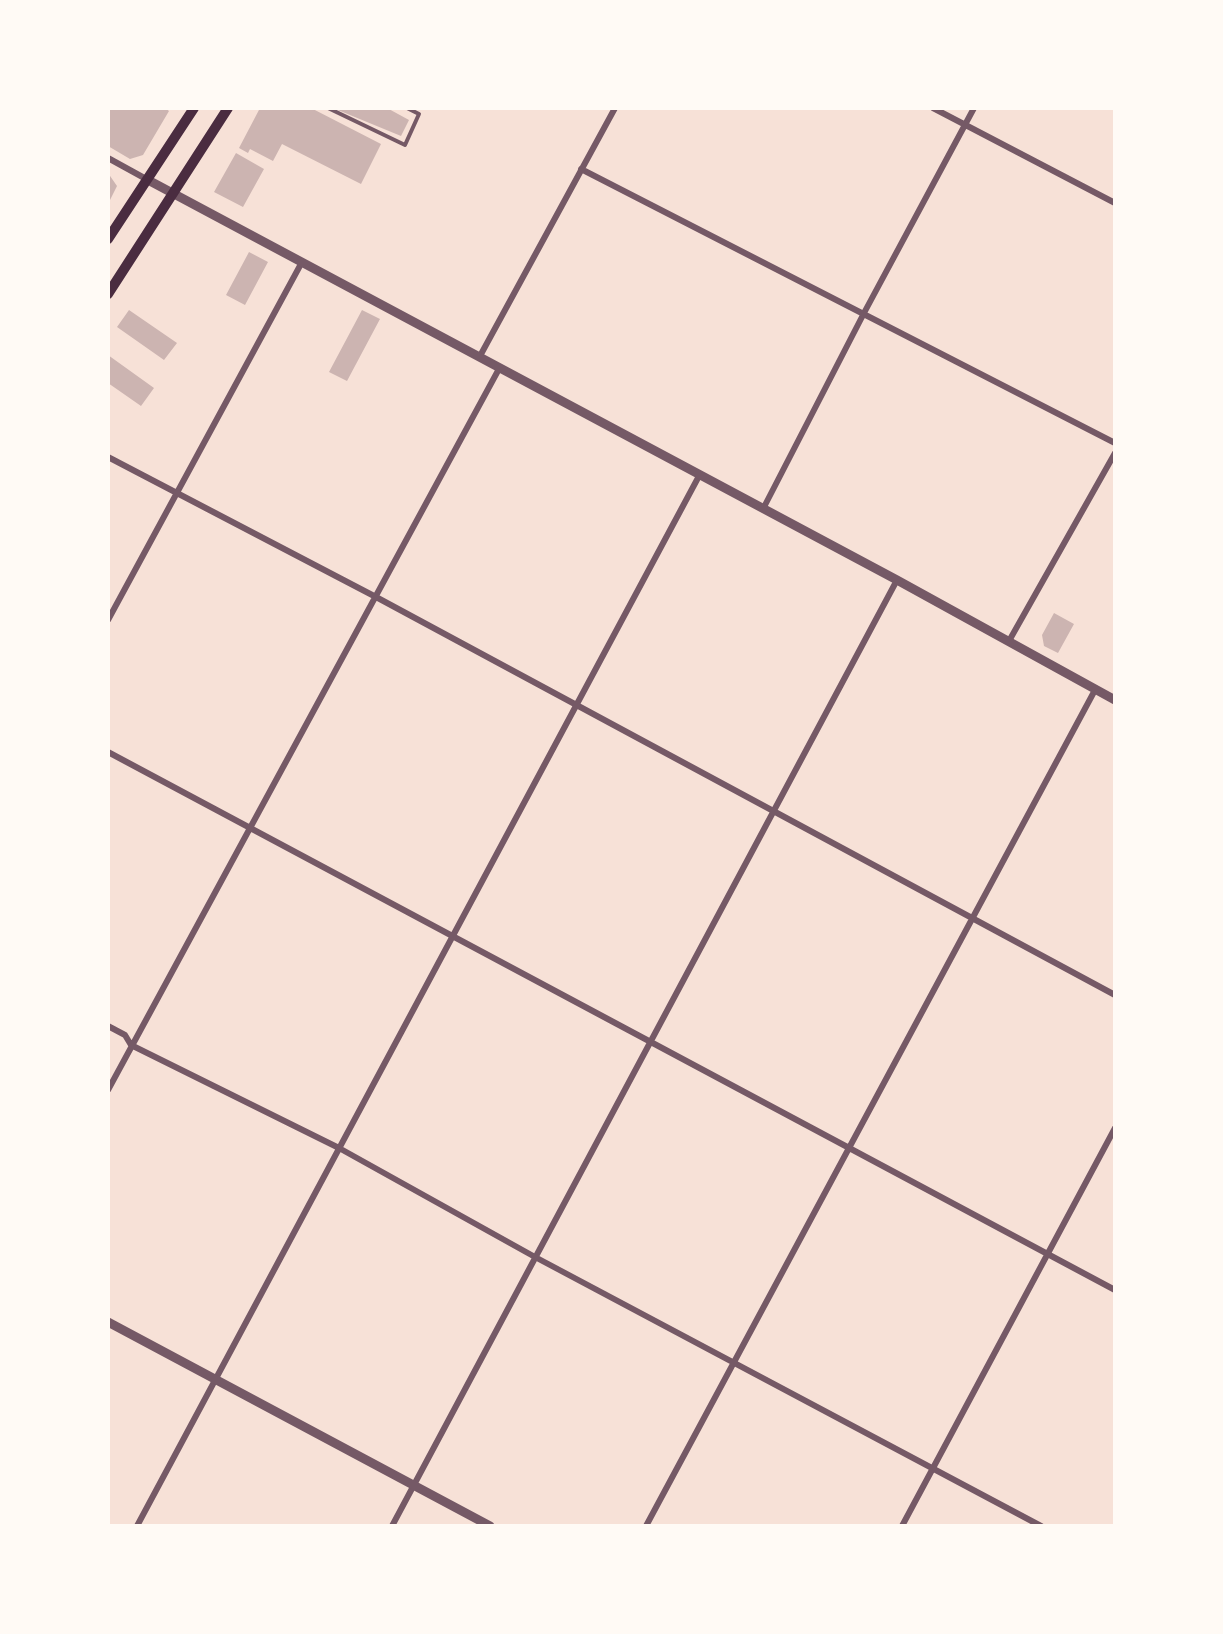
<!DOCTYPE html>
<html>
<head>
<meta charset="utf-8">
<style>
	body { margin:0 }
	#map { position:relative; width:1223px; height:1634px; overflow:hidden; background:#f7e1d7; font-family:Helvetica,sans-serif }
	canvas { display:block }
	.frame { position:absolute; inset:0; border:110px solid #fffaf5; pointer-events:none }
</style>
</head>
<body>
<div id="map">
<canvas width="1223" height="1634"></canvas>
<div class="frame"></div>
</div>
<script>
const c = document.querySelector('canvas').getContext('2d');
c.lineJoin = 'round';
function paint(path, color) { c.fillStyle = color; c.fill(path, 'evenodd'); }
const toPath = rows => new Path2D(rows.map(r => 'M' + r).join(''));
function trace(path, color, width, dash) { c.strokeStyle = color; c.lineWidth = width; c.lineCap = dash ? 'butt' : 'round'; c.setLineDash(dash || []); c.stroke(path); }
const building = toPath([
	[108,108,165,108,169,111,143,155,130,159,108,146],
	[260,108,311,108,381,144,361,184,282,144,273,161,250,149,248,153,239,148],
	[333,108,387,108,409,120,401,136],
	[236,153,264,169,243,207,214,192],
	[108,173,117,186,108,204],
	[249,252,268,262,245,305,226,295],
	[129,310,177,343,164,360,117,327],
	[362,310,380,319,347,381,329,372],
	[108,355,154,388,141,406,108,383],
	[1054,613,1074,624,1058,653,1044,646,1042,635]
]);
const service = toPath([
	[328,108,405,145,419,114,407,108]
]);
const minor = toPath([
	[933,108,1115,203],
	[108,158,148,180],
	[581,169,1115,443],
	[480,356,615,108],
	[108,457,376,597,1115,995],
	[763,509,864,313,974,108],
	[108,620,302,262],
	[1009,641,1115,453],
	[108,752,1115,1290],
	[108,1026,125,1035,131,1045,339,1148,535,1257,1041,1526],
	[108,1090,500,367],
	[137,1526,699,476],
	[392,1526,897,580],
	[646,1526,1095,690],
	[902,1526,1115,1128]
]);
const tertiary = toPath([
	[148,180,897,580,1115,700],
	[108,1322,490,1526]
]);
const secondary = toPath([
	[108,239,194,108],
	[108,294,228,108]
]);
paint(building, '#ccb4b1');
trace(service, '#755966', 4);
trace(minor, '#755966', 6);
trace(tertiary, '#755966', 9);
trace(secondary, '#4a2c40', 10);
</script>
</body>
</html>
